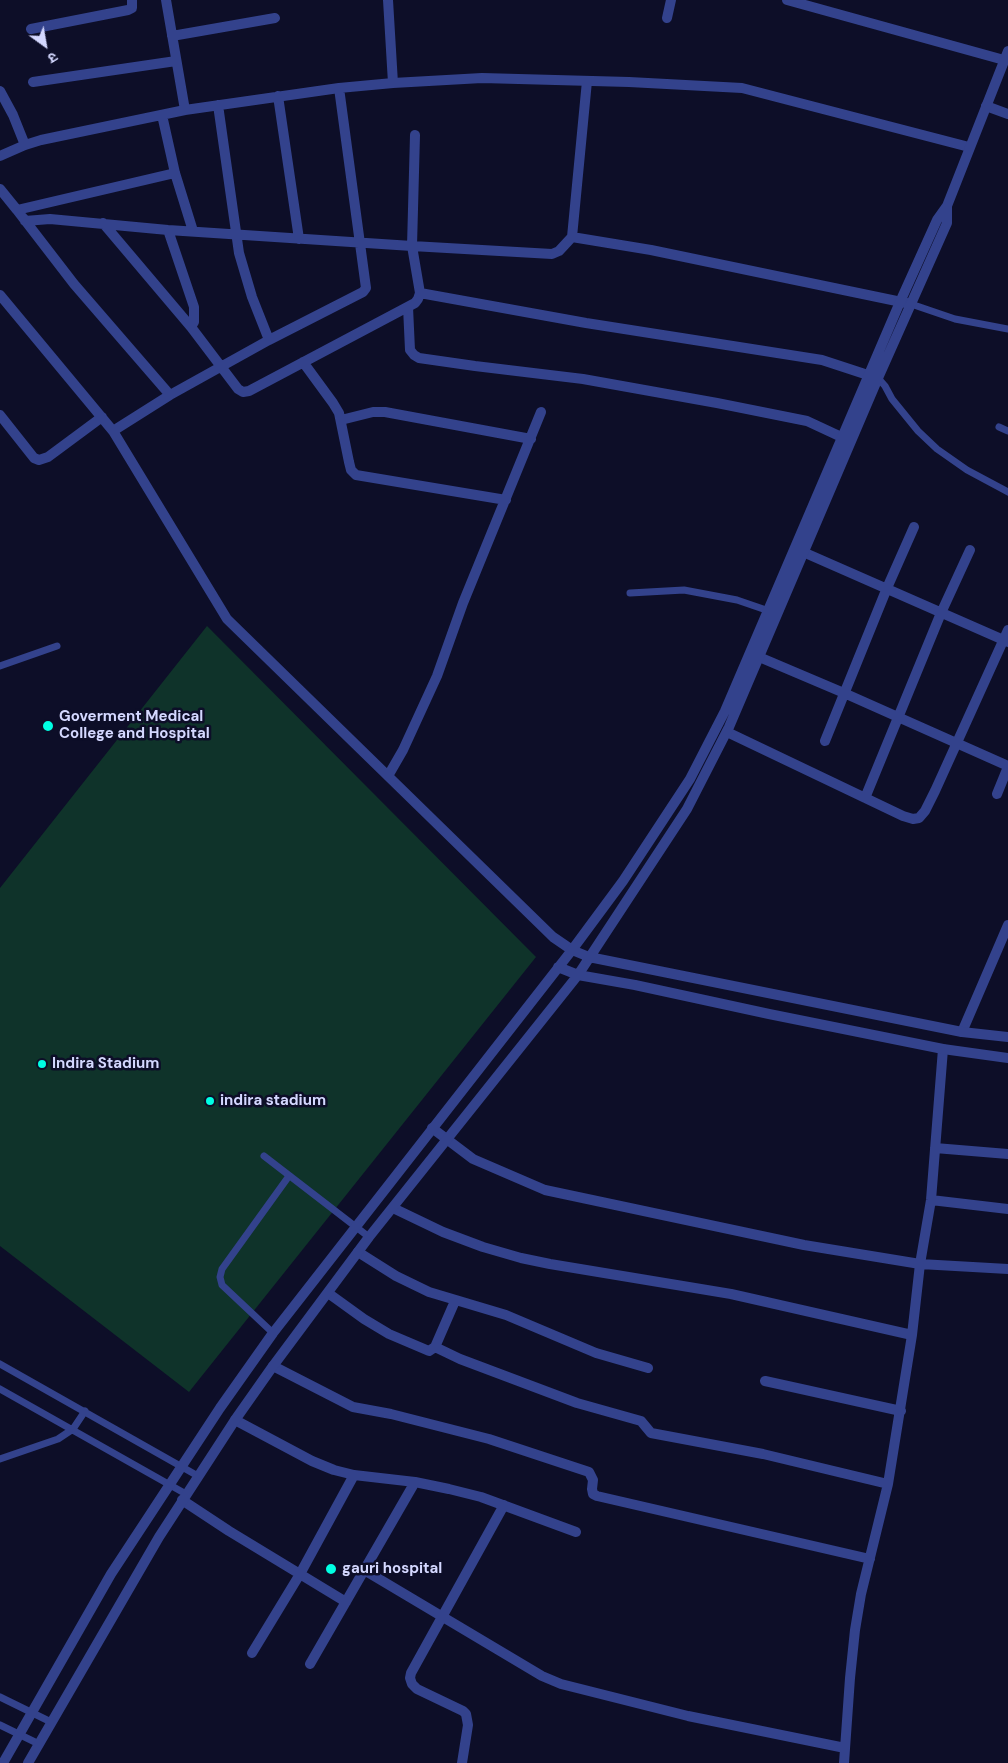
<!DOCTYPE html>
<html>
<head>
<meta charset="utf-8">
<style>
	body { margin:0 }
	#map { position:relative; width:1008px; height:1763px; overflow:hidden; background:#0d0e28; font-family:"DM Sans","Noto Sans Devanagari",sans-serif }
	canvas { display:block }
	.north { position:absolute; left:20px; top:20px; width:50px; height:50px; -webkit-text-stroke:4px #0d0e28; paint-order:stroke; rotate:148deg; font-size:14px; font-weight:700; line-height:20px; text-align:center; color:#d4d8ff }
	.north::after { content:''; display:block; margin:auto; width:18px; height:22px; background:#d4d8ff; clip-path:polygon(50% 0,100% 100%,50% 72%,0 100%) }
</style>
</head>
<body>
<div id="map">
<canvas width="1008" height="1763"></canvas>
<div class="north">उ</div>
</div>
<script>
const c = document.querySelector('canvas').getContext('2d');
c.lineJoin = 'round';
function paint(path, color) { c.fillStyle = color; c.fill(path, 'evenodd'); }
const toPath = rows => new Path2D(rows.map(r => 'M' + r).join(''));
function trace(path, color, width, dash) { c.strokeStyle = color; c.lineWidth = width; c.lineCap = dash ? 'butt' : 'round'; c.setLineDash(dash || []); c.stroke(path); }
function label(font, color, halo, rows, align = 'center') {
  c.font = font + ' "DM Sans",sans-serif'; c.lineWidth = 5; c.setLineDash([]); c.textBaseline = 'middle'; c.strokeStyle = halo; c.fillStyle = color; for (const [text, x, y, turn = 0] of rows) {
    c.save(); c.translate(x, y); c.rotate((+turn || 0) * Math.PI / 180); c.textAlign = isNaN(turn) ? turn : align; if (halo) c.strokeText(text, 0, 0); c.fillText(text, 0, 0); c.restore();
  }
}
const green = toPath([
	[207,626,536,957,189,1392,0,1246,0,888]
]);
const service = toPath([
	[911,304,955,319,1008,329],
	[878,378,885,386,892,399,918,431,937,449,967,470,1008,492],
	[999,427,1008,431],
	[630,593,684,590,737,600,772,612],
	[0,666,57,646],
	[264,1156,369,1237],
	[273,1333,222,1285,220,1277,222,1269,289,1176],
	[0,1364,198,1476],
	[0,1389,186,1494],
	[0,1459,58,1439,73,1429,85,1411],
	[0,1697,51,1722],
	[0,1725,39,1744]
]);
const minor = toPath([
	[166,0,185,110],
	[388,0,393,83],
	[787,0,1004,60],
	[667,18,671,0],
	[31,29,128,10,132,8,132,0],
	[172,36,275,18],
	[33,82,176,61],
	[0,91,13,115,25,145],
	[278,96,299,239],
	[218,105,239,253,252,297,269,340],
	[986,106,1008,114],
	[162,115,175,173,193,231],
	[0,156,25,145,41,140,185,110,339,88,393,83,482,78,629,82,742,88,969,147],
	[0,189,17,210,74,284,170,395],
	[17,210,175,173],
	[25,221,50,219,168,230,412,246,552,254,559,251,572,237,587,81],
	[103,223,191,327,238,389,243,392,249,391,415,303,418,299,420,293,412,246,415,135],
	[168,230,194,307,194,322,191,327],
	[572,237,651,250,911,304],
	[420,293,586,323,822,360,877,378],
	[0,295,113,431,227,619,553,937,572,950],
	[408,307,410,350,414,355,419,358,475,366,583,379,717,403,807,421,850,441],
	[303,362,333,403,339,413,349,462,351,470,356,475,506,500],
	[0,415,34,458,39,460,48,457,102,417],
	[341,420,373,412,385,412,531,439],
	[113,431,170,395,269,340,363,292,366,288,339,88],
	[803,552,1008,642],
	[752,654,844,693,1008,766],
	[727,732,903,816,913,819,919,818,925,811,935,791,1008,630],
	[825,741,887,588,914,527],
	[388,776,403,750,437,676,463,603,541,412],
	[997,794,1008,767],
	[865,798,941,613,970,550],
	[962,1032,1008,925],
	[432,1128,473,1159,545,1190,804,1245,920,1264,1008,1269],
	[935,1148,1008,1154],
	[931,1200,1008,1209],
	[393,1208,443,1232,483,1247,521,1258,550,1264,731,1294,912,1335],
	[358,1252,396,1276,429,1292,506,1315,596,1353,648,1368],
	[328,1293,364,1319,389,1334,429,1351,435,1347,455,1301],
	[435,1347,460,1359,577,1403,641,1421,651,1433,763,1454,888,1484],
	[273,1366,353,1407,391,1414,489,1439,589,1472,593,1480,592,1489,593,1494,597,1496,870,1559],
	[765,1381,901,1411],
	[235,1420,312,1461,334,1470,354,1475,415,1482,449,1489,481,1497,576,1532],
	[182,1500,229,1531,346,1602],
	[364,1570,542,1676,561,1684,688,1716,845,1748],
	[252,1653,300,1574,354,1475],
	[310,1664,415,1482],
	[462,1763,468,1725,466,1714,463,1711,417,1689,412,1684,410,1678,411,1673,504,1505],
	[844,1763,850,1678,855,1630,861,1594,888,1484,912,1335,920,1264,931,1200,943,1049]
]);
const tertiary = toPath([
	[572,950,589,957,962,1032,1008,1037],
	[558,967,578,975,635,985,769,1014,943,1049,1008,1058],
	[3,1763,111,1574,220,1408,273,1333,572,950,623,881,690,779,725,711,900,302,937,220,947,206,1008,51],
	[28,1763,159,1537,235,1420,273,1366,369,1237,578,975,687,809,729,727,878,378,947,223,947,206]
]);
const markers = [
	[48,726,6,"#00ffe3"],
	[42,1064,5,"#00ffe3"],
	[210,1101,5,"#00ffe3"],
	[331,1569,6,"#00ffe3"]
];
const poiNames = [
	["Goverment Medical",59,717],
	["College and Hospital",59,734],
	["Indira Stadium",52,1064],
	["indira stadium",220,1101],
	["gauri hospital",342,1569]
];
paint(green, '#0f332a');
trace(service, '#33428c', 7);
trace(minor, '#33428c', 10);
trace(tertiary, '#33428c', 10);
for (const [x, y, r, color] of markers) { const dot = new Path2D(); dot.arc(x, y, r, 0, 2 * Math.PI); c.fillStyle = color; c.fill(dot); trace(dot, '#0d0e28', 2); }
label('bold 15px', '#d4d8ff', '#0d0e28', poiNames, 'left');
</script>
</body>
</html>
